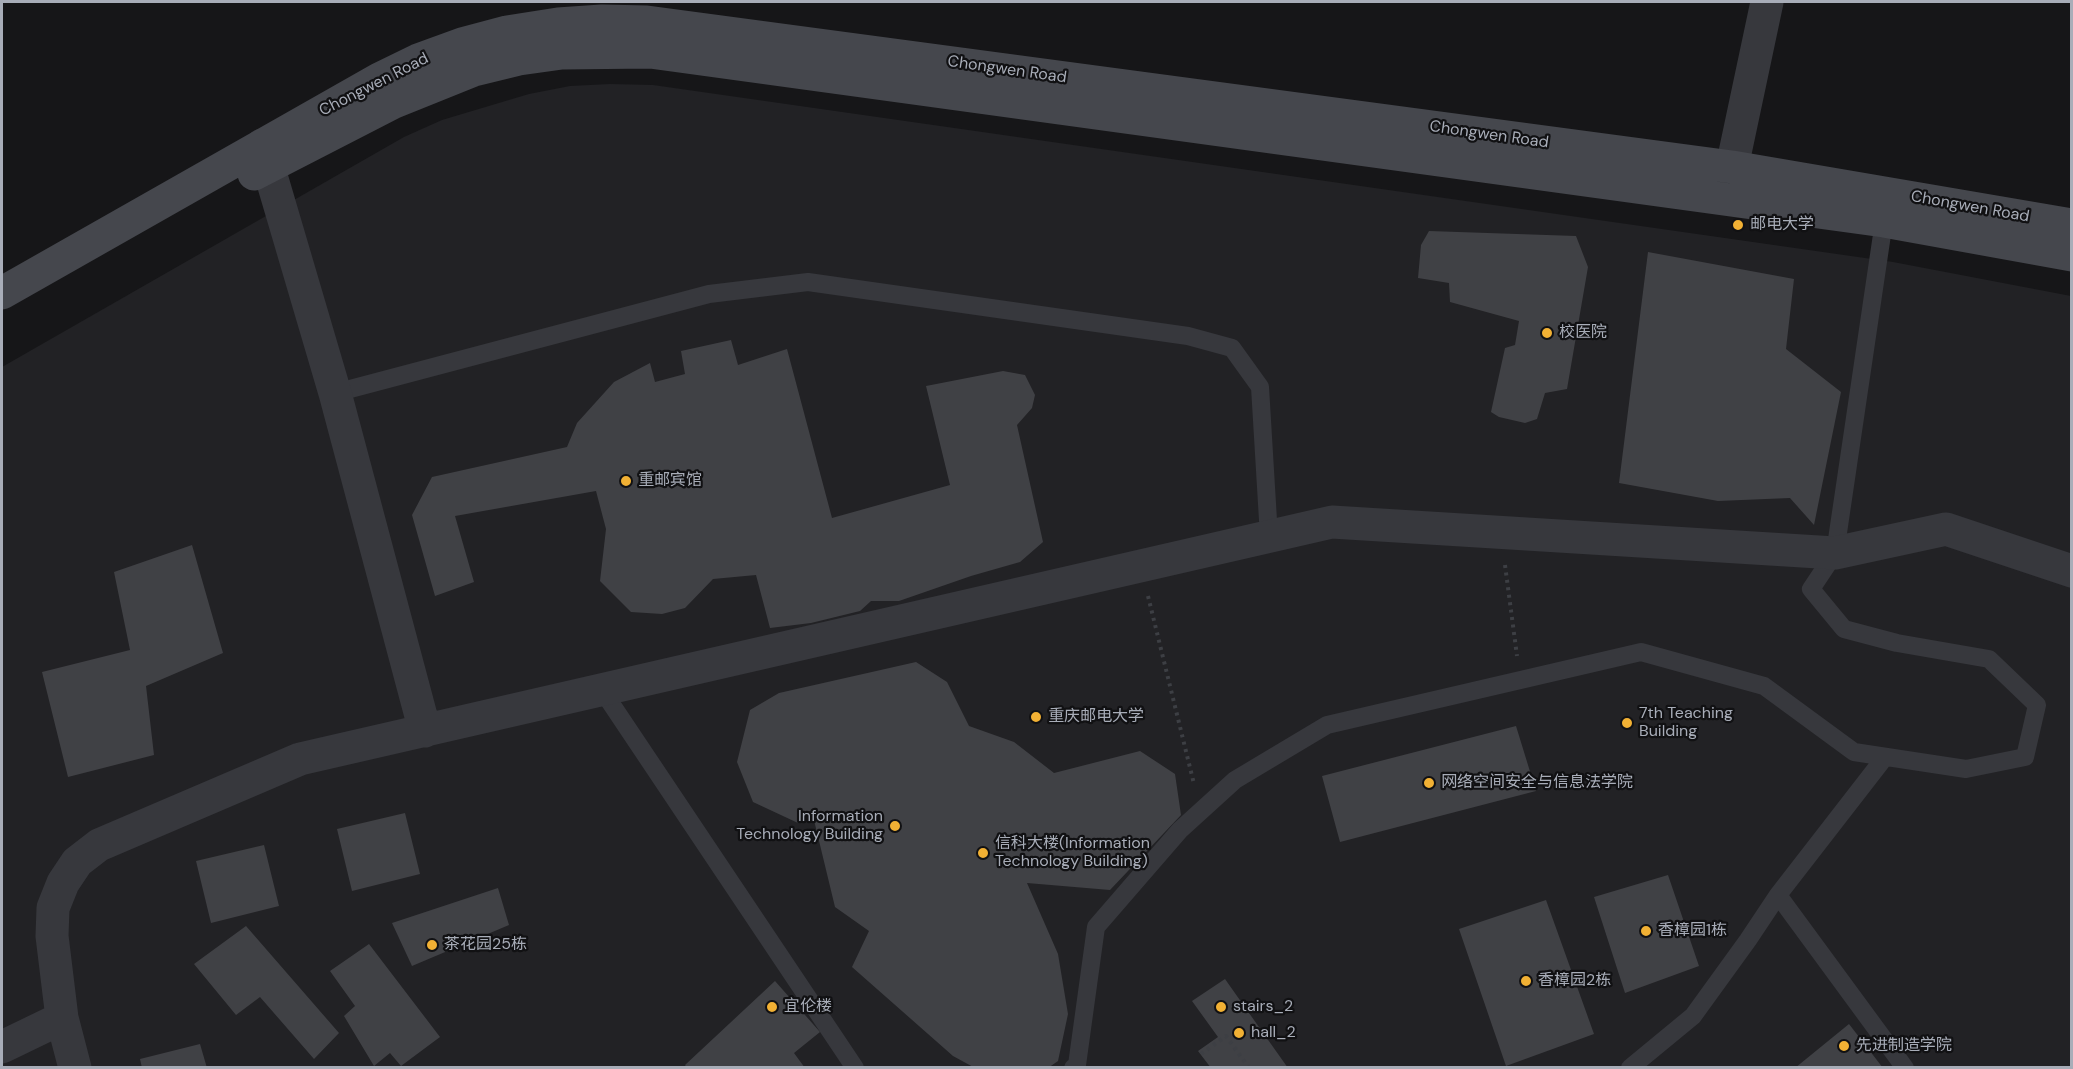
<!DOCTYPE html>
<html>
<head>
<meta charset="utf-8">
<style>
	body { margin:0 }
	#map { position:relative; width:2073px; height:1069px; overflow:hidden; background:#161618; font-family:"DM Sans",sans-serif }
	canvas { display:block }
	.frame { position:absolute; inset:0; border:3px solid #a8adb8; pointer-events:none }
</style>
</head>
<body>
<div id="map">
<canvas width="2073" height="1069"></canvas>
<div class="frame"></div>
</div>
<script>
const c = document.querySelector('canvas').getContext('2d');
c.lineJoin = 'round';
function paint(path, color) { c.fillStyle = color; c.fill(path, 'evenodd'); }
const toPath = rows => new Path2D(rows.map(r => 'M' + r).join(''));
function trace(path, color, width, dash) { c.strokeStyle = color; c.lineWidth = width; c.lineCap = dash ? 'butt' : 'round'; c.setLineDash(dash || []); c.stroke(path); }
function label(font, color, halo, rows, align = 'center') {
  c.font = font + ' "DM Sans","Noto Sans SC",sans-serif'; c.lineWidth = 4.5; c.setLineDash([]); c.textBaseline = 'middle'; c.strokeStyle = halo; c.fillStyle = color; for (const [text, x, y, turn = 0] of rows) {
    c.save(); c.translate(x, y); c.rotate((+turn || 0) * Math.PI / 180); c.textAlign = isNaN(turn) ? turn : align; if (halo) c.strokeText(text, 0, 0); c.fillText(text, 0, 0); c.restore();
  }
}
const built = toPath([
	[610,84,653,85,1893,262,2071,296,2071,1067,2,1067,2,367,404,137,442,120,529,94,570,86]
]);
const building = toPath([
	[1429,231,1576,236,1588,267,1567,389,1545,393,1537,419,1525,423,1499,417,1491,412,1505,348,1515,345,1519,321,1450,302,1449,283,1418,278,1421,245],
	[1648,252,1794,279,1786,349,1841,392,1814,525,1790,498,1718,501,1619,483],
	[731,340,738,365,787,349,832,518,950,485,926,386,1003,371,1025,375,1035,395,1032,408,1017,425,1043,542,1020,562,971,576,899,601,871,601,860,611,811,623,770,628,756,575,713,579,685,608,662,614,631,612,600,581,606,529,596,491,455,516,474,582,435,596,412,515,432,477,567,447,577,423,614,382,650,363,655,382,685,374,681,351],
	[192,545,223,653,146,686,154,755,68,777,42,672,130,650,114,572],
	[916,662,947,682,969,726,1014,742,1054,773,1140,751,1175,774,1181,815,1110,890,1027,883,1058,954,1068,1014,1058,1061,1048,1068,975,1068,953,1056,852,967,869,931,835,907,813,816,798,823,753,802,737,762,750,710,779,693],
	[1516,726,1536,791,1340,842,1322,776],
	[405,813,420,874,352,891,337,829],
	[264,845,279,906,211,923,196,861],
	[1668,875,1699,966,1625,993,1594,897],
	[498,888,509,925,412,966,392,923],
	[1546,900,1594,1034,1506,1066,1459,929],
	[246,926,339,1033,314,1059,260,997,236,1015,194,964],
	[369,944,440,1037,401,1066,390,1053,374,1066,344,1016,355,1006,330,971],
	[1225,979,1249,1013,1288,1068,1211,1068,1198,1051,1218,1037,1192,1001],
	[775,981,820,1032,794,1053,805,1068,687,1068,685,1065],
	[1849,1024,1883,1068,1795,1068],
	[200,1044,207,1068,142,1068,140,1059]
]);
const path = toPath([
	[1505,565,1517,656],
	[1148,596,1194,784],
	[1201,1054,1226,1036,1249,1068]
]);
const service = toPath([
	[335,393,709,294,808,282,1188,336,1232,348,1260,387,1269,537],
	[602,690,855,1068],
	[1778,895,1905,1068],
	[1073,1068,1077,1065,1096,927,1180,830,1235,780,1327,725,1641,652,1764,686,1854,752,1966,769,2025,757,2037,705,1989,659,1897,643,1844,629,1811,589,1835,553,1884,221],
	[1630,1068,1693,1016,1748,940,1778,895,1885,757]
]);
const minor = toPath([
	[262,145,335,393,425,731],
	[1732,167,1767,2],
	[2,1047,62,1018],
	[75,1068,62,1018,52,936,53,908,63,883,77,862,99,845,300,759,1332,522,1835,553,1946,529,2072,571]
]);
const secondary = toPath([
	[254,174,392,103,474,70,519,59,562,53,650,52,1884,221,2072,255],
	[2,293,379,79,418,60,462,44,507,32,558,24,602,21,647,22,1732,167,2072,225]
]);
const markers = [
	[1738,225,6,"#f2b134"],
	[1547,333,6,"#f2b134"],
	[626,481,6,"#f2b134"],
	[1036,717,6,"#f2b134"],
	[1627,723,6,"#f2b134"],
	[1429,783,6,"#f2b134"],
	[895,826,6,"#f2b134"],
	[983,853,6,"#f2b134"],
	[1646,931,6,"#f2b134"],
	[432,945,6,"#f2b134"],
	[1526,981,6,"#f2b134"],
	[772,1007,6,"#f2b134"],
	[1221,1007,6,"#f2b134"],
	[1239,1033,6,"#f2b134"],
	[1844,1046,6,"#f2b134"]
];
const streetNames = [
	["Chongwen Road",1007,70,8],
	["Chongwen Road",374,85,-27],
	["Chongwen Road",1489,135,8],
	["Chongwen Road",1970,207,10]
];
const poiNames = [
	["邮电大学",1750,225],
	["校医院",1559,333],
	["重邮宾馆",638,481],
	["7th Teaching",1639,714],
	["Building",1639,732],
	["重庆邮电大学",1048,717],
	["网络空间安全与信息法学院",1441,783],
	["Information",883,817,"right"],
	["Technology Building",883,835,"right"],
	["信科大楼(Information",995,844],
	["Technology Building)",995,862],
	["香樟园1栋",1658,931],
	["茶花园25栋",444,945],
	["香樟园2栋",1538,981],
	["宜伦楼",784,1007],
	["stairs_2",1233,1007],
	["hall_2",1251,1033],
	["先进制造学院",1856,1046]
];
paint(built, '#222225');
paint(building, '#404145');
trace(path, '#3d3f44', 4, [3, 4.5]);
trace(service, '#37383d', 18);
trace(minor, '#37383d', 33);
trace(secondary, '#45474d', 33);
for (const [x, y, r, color] of markers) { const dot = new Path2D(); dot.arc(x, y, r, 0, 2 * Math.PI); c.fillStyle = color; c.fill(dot); trace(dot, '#111113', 2); }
label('16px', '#a8adb8', '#111113', streetNames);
label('16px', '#a8adb8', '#111113', poiNames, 'left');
</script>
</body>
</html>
